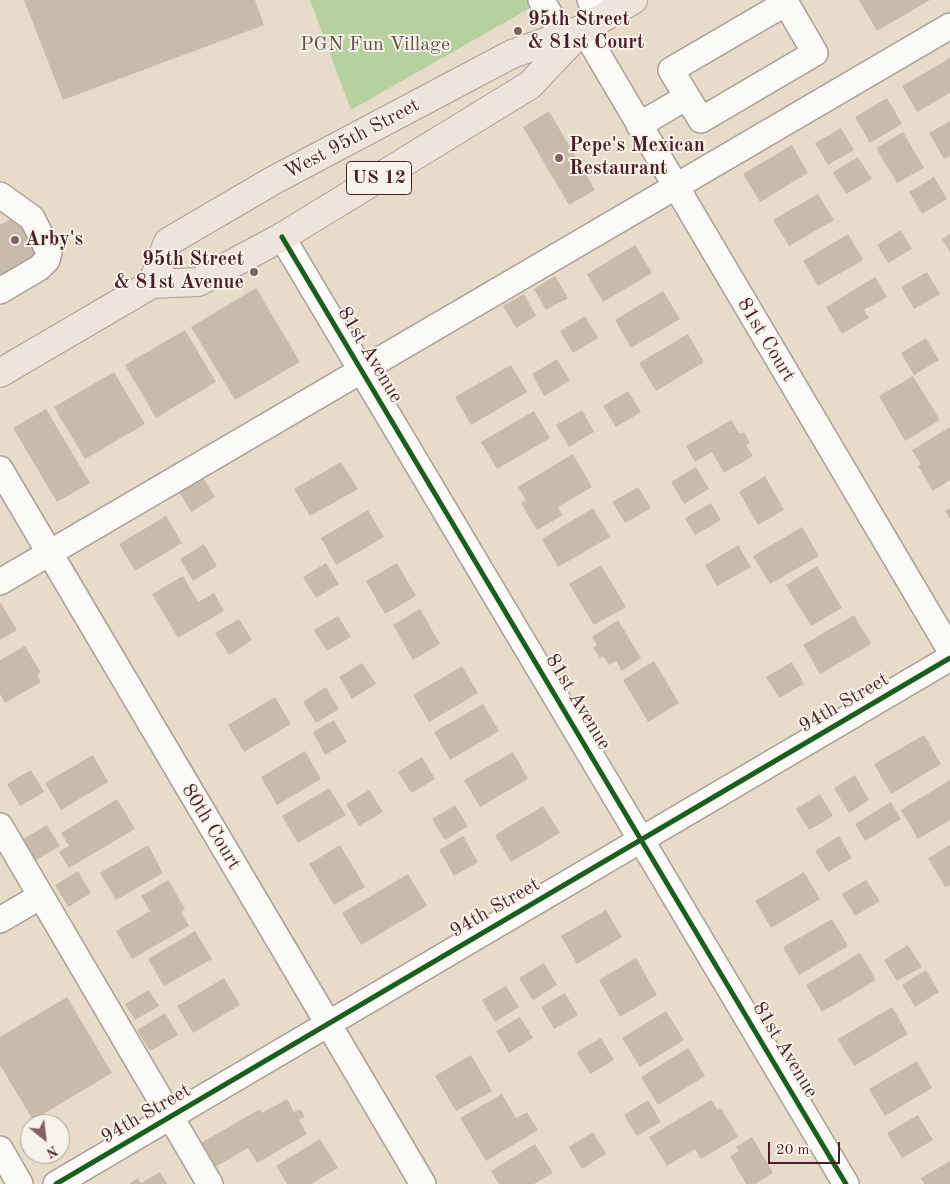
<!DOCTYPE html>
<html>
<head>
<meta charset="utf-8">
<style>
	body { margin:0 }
	#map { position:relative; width:950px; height:1184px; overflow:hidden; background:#e7dbca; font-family:"Old Standard TT",serif }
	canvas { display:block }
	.north { position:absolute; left:20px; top:1114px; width:50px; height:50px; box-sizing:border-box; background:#f7f3e8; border:1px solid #b29e9c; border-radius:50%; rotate:151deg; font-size:14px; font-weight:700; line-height:20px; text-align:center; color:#4a1f2b }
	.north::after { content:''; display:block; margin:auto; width:18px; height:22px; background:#816163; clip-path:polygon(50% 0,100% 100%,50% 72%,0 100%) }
	.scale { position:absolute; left:768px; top:1142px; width:72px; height:22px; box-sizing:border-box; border:2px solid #4a1f2b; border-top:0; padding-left:6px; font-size:15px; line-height:18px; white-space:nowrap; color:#4a1f2b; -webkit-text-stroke:4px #f7f3e8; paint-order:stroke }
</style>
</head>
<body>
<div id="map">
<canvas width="950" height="1184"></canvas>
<div class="north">N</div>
<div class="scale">20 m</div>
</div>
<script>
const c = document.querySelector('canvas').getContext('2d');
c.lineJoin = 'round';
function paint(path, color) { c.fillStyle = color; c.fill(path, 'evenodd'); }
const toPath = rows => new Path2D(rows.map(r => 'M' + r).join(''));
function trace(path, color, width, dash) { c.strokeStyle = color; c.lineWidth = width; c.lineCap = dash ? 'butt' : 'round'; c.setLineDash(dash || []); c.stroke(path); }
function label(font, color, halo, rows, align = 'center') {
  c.font = font + ' "Old Standard TT",serif'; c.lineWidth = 4; c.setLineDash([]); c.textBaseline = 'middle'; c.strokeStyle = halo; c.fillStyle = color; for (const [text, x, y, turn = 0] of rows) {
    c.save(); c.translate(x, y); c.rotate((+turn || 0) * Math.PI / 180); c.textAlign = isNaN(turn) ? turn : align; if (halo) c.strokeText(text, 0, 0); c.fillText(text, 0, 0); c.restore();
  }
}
const green = toPath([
	[310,0,544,0,351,110]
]);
const building = toPath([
	[24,0,255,0,264,25,63,100],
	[859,0,930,0,877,31],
	[950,58,950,93,917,112,902,86],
	[887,98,902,124,870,143,855,117],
	[549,111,595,190,569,205,523,127],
	[950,121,950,156,944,159,929,133],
	[841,128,854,150,828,165,815,143],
	[903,132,924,168,897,183,876,148],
	[792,145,808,173,760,202,743,174],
	[858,157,872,179,846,194,833,172],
	[934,177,947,199,922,214,909,192],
	[818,194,834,220,789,246,773,220],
	[16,216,39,255,0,278,0,225],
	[901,230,912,249,888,263,877,245],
	[848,234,863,260,818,286,803,261],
	[950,234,950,252,942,239],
	[635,245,652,273,603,302,587,274],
	[927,272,940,294,914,309,901,287],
	[555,276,568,298,546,310,534,289],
	[875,277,887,297,864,310,869,318,842,334,826,307],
	[256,288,300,362,235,400,191,327],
	[663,291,680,319,631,348,615,320],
	[524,294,536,316,516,328,503,306],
	[585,316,598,338,573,353,560,331],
	[185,330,216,382,156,418,125,365],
	[688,334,704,362,656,391,639,363],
	[926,338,939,360,914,375,901,353],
	[557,359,570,381,544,396,532,374],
	[511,365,527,392,471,425,455,397],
	[114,372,145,424,85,459,54,407],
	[913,376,940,420,905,441,879,396],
	[628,391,641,412,616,427,603,406],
	[46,409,90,483,57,502,13,428],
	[582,410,594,432,569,447,556,425],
	[534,411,550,438,497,469,481,442],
	[731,420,740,434,744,432,750,443,746,445,753,456,724,473,712,452,695,462,686,446],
	[950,427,950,480,933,491,918,466,921,464,912,450],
	[573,454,592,487,558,507,563,515,537,530,521,503,526,500,518,487],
	[341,462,358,489,310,516,294,489],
	[696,467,709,489,684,504,671,482],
	[202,476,215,497,191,512,178,490],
	[765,476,784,510,758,525,739,492],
	[638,487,651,508,625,523,612,502],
	[711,503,721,520,695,535,685,518],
	[593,508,610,537,558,567,542,539],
	[950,508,950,519,945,511],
	[368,510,384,537,336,565,321,538],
	[166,516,182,543,135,571,119,544],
	[802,527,819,556,770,584,753,556],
	[204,544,217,566,193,581,180,559],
	[738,545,751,567,717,586,705,565],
	[326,563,339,584,316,598,303,577],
	[397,563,416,596,385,614,366,581],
	[601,565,626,607,594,625,569,584],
	[817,566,842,608,811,626,786,585],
	[183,576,198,602,214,593,224,611,178,638,152,594],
	[1,603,17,630,0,640,0,604],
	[420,609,440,644,413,660,393,625],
	[854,615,871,644,820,674,803,645],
	[338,616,351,637,327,651,314,630],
	[239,619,252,640,229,655,215,633],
	[618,620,641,658,622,671,616,661,609,665,603,656,600,658,593,648,597,645,592,637],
	[25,646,41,673,37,675,41,682,5,703,0,694,0,660],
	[654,661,679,703,648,722,623,680],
	[792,662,804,684,779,698,766,677],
	[362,663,376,684,352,699,339,677],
	[462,666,478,693,429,722,413,695],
	[326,687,339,709,316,723,303,702],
	[275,697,291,724,244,752,228,725],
	[483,704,499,731,450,760,434,732],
	[334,720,347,742,325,755,313,732],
	[924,735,941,764,891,794,874,764],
	[305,751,321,779,277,805,261,777],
	[513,752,528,779,480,807,464,780],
	[93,755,108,782,61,810,45,783],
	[422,757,435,779,411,793,398,772],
	[31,770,44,792,20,806,7,784],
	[855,775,869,800,849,813,834,788],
	[950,780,950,820,918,839,901,810],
	[329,788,346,815,298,843,282,816],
	[369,790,383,812,359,826,346,804],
	[820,794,833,816,809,830,796,809],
	[117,799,135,829,69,868,59,852,69,846,61,833],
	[891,802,901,819,865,841,855,824],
	[455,805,468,826,445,840,432,819],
	[543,806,560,833,511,862,495,835],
	[47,825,60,846,36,860,23,839],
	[463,836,478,862,454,876,439,850],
	[839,836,852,858,828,872,815,851],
	[148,845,163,873,116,900,100,873],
	[340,845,365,887,334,905,309,864],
	[950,845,950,885,945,887,928,858],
	[78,871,91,893,68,907,55,885],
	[804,872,820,899,771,928,755,901],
	[408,874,427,906,361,945,342,913],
	[168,880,185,909,181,912,189,926,132,959,116,931,150,911,141,896],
	[866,880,880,901,855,916,842,894],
	[606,910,622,937,577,964,561,936],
	[832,919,848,946,799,975,783,947],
	[195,931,212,959,164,986,148,959],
	[908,945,922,967,897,981,884,960],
	[860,953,876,980,822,1012,806,985],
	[636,958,657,995,620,1017,599,980],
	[544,963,557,985,533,1000,519,978],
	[926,970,939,992,915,1007,902,985],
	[224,978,240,1005,193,1033,177,1006],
	[506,986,519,1007,495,1022,482,1000],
	[149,990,159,1006,135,1020,125,1004],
	[565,993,578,1015,554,1029,541,1007],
	[67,997,112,1073,33,1120,0,1065,0,1037],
	[892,1007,908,1034,854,1066,838,1039],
	[666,1011,684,1040,640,1067,622,1038],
	[165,1013,178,1035,150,1051,137,1030],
	[520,1017,533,1038,509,1053,496,1031],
	[601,1038,614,1060,590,1074,577,1052],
	[688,1048,705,1076,658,1105,641,1077],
	[471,1055,492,1091,456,1111,435,1076],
	[917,1061,932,1088,885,1116,869,1089],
	[502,1094,516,1118,527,1112,538,1130,486,1161,460,1118],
	[287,1099,294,1112,300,1109,305,1117,299,1120,307,1134,257,1163,248,1148,215,1167,201,1143,260,1109,262,1113],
	[648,1100,661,1122,637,1136,624,1115],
	[711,1100,718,1110,721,1108,738,1137,701,1159,695,1149,667,1166,649,1137],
	[918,1115,933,1140,902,1158,887,1133],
	[593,1132,606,1154,582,1169,569,1147],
	[752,1137,773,1173,755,1184,746,1184,730,1156,739,1151,736,1147],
	[320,1139,338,1168,311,1184,287,1184,276,1166],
	[535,1144,553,1173,534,1184,499,1184,491,1171],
	[950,1161,950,1184,924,1184,921,1178],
	[160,1172,167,1184,129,1184,138,1178,141,1183]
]);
const minor = toPath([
	[541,0,564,36],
	[590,0,600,20],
	[786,3,815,53,701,120,671,70,786,3],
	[583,29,950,650],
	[639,125,687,97],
	[0,195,32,218,49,252,47,260,39,268,0,291],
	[282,237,846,1184],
	[0,469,423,1184],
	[0,582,950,26],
	[0,826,210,1184],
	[0,920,41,896],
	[0,1149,20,1184],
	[56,1184,950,658]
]);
const major = toPath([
	[152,284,168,242,274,180,512,54,583,29,633,0],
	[0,373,152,284,198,282,282,237,530,85,583,29]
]);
const cycleway = toPath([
	[282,237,846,1184],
	[56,1184,950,658]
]);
const markers = [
	[518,31,5,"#816163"],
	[559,158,5,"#816163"],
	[15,240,5,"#816163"],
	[254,272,5,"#816163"]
];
const shields = [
	[379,178,65]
];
const shieldNames = [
	["US 12",379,178]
];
const poiNames = [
	["95th Street",528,20],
	["& 81st Court",528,43],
	["Pepe's Mexican",569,146],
	["Restaurant",569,169],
	["Arby's",25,240],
	["95th Street",244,260,"right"],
	["& 81st Avenue",244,283,"right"]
];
const parkNames = [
	["PGN Fun Village",375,45]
];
const streetNames = [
	["West 95th Street",352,139,-28],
	["81st Court",766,340,59],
	["81st Avenue",370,355,59],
	["81st Avenue",578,702,59],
	["94th Street",844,703,-30],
	["80th Court",211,827,59],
	["94th Street",495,908,-30],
	["81st Avenue",785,1050,59],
	["94th Street",146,1114,-30]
];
paint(green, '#b6d19f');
paint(building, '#c9bbac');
trace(minor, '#aa9e96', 28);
trace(major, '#aa9e96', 30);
trace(minor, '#fbfaf7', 25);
trace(major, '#eee4dc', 28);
trace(cycleway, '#1b5e20', 5);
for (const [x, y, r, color] of markers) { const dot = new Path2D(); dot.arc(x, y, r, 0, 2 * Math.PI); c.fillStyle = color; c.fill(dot); trace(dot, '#f7f3e8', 2); }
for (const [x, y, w] of shields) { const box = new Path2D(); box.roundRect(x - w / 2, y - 16.5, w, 33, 4); c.fillStyle = '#f7f3e8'; c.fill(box); trace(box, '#4a1f2b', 1); }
label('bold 19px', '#4a1f2b', null, shieldNames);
label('bold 20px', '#4a1f2b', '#f7f3e8', poiNames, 'left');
label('20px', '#5e5243', '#f7f3e8', parkNames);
label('20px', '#4a1f2b', '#f7f3e8', streetNames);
</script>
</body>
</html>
